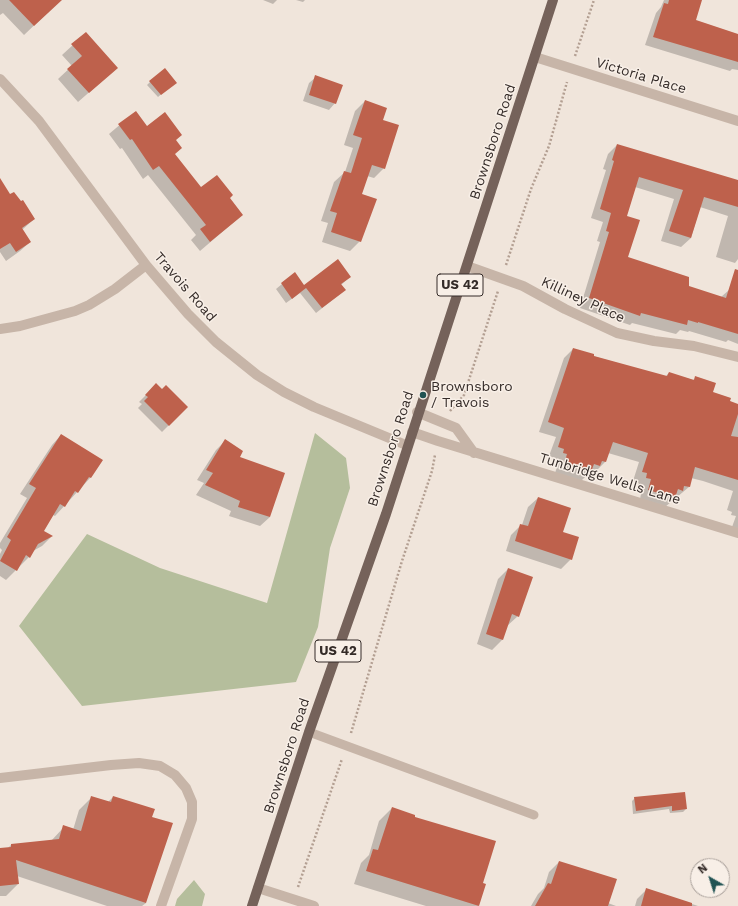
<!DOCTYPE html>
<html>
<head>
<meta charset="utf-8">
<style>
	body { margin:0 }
	#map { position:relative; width:738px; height:906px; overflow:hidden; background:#f0e5db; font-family:"Work Sans",sans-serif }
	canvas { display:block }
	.north { position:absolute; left:690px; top:858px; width:40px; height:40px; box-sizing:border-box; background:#f8efe7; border:1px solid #aaa19b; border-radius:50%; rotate:321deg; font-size:11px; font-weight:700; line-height:16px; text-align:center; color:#342b28 }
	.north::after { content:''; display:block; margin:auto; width:14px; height:18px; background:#205353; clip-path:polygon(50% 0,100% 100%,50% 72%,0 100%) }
</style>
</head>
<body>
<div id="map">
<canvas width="738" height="906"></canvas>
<div class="north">N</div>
</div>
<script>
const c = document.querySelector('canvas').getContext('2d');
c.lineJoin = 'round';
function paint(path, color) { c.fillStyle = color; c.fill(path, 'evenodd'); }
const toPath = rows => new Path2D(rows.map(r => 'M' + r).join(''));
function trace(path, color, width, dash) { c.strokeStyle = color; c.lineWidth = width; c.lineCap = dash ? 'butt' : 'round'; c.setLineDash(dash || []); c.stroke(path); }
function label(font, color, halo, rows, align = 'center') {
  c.font = font + ' "Work Sans",sans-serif'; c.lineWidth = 3; c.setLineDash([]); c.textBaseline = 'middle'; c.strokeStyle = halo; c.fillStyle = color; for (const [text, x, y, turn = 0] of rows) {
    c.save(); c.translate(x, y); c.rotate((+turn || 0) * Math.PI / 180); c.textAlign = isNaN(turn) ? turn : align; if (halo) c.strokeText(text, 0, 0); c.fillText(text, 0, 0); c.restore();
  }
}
const green = toPath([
	[315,433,346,458,350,488,330,548,318,627,296,682,82,706,19,626,87,534,160,568,267,603],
	[194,880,205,894,202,906,175,906,177,899]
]);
const shadow = toPath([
	[0,0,48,0,44,16,24,35,3,13,0,15],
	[263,0,277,0,273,4],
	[296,0,305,0,303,2],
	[664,0,701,0,695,21,738,35,738,70,732,69,730,71,645,45,656,13,661,7],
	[86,33,117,68,78,102,58,79,72,66,62,55],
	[316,77,335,103,329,110,303,101,309,83],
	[150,82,172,85,158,97,147,85],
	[365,101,381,121,384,168,374,178,367,176,361,195,360,241,350,251,322,242,328,223,321,221,334,182,345,172,353,148,344,145,355,111],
	[135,112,147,127,175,141,174,154,201,189,229,198,242,215,200,251,191,240,196,235,148,175,143,179,122,148,120,149,109,134],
	[617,145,738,181,738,259,735,263,716,257,728,216,700,207,691,238,681,247,661,241,674,199,635,187,626,217,627,257,688,287,721,297,729,290,738,293,738,344,728,340,726,342,689,331,688,332,680,330,676,334,632,323,630,325,580,308,600,242,597,241,603,222,591,218,606,170,603,169,608,154],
	[0,191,20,203,34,219,22,230,30,242,20,251,6,261,0,252],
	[294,274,304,286,350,277,341,285,345,290,316,313,300,293,286,303,276,289],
	[573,349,593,356,665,377,669,373,693,380,696,377,712,393,738,405,738,529,732,527,736,516,731,515,732,512,727,510,733,491,703,481,691,478,689,487,665,507,640,499,642,489,637,487,639,483,633,481,639,462,608,453,605,462,596,471,588,474,581,481,555,473,558,464,554,462,555,458,549,456,556,437,539,432,564,358],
	[156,385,187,407,162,432,138,408,142,404,139,402],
	[61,435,91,477,55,516,53,515,42,532,51,537,42,546,33,551,29,557,6,580,0,576,0,554,2,550,0,548,0,543,27,498,20,494,52,445],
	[226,440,239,457,270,517,260,526,229,516,231,511,196,495,204,483,197,480,216,450],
	[538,498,562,533,571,559,561,569,506,551,511,535,521,525,522,525,528,507],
	[508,569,518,616,507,626,502,640,492,650,477,644,498,579],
	[684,793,686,809,683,812,670,813,669,809,633,814,632,801,635,798],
	[113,797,151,818,146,903,142,906,107,906,17,876,18,884,6,896,0,896,0,849,7,849,11,845,51,841,64,827,73,830,79,810,91,798,108,802],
	[392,808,413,817,482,884,485,885,478,906,426,906,354,884,361,863,369,855,379,821],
	[559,862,608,903,616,906,531,906,538,894,544,888,549,872],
	[647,889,698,906,635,906,637,899]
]);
const building = toPath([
	[9,0,62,0,34,26],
	[669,0,702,0,696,20,738,34,738,62,653,37,664,3,668,4],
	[86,32,118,68,89,93,67,69,82,56,71,44],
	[165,68,177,83,161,95,149,81],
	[315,75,343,85,336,104,309,95],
	[365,100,387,108,383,120,399,125,385,169,372,165,362,194,377,199,361,242,331,232,337,213,330,211,344,171,351,173,362,138,353,135],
	[136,111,147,126,165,112,182,135,176,140,182,148,175,154,201,187,217,175,233,195,230,198,243,215,210,242,200,229,206,225,159,166,153,170,132,139,130,140,118,124],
	[617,144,738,180,738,207,704,197,691,238,669,231,683,190,639,177,627,216,640,220,628,257,689,277,689,286,726,298,735,269,738,270,738,334,698,322,698,323,688,320,687,325,641,313,640,316,589,298,609,232,606,231,611,213,600,209,614,161,612,160],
	[0,178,10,194,14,192,21,201,23,200,35,219,22,228,31,242,16,252,10,243,0,249],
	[338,259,351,277,341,284,346,290,322,308,306,288,292,299,281,283,295,272,304,285],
	[573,348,594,354,594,356,667,376,669,372,694,380,695,376,716,383,713,392,731,398,730,401,738,404,738,414,731,436,738,437,738,480,695,467,690,487,684,486,683,491,678,489,675,498,648,490,651,479,646,478,647,473,642,472,648,453,613,442,606,462,602,461,600,466,594,464,591,472,564,464,567,454,563,453,564,449,558,447,564,428,548,422],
	[156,383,162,389,166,385,188,407,169,426,144,401,148,397,145,395],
	[61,434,103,460,91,478,89,477,78,493,75,491,65,507,60,504,44,531,53,536,38,544,30,558,26,555,17,571,0,561,11,540,7,537,36,488,29,484],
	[225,439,243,451,240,457,285,473,270,517,238,507,240,501,205,485,213,473,206,470],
	[538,497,571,508,563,532,579,537,572,560,515,541,520,524,528,526],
	[508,568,533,577,519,617,512,614,503,640,486,634],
	[685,792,687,809,672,811,672,806,636,811,634,797],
	[91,796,111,802,113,796,155,809,152,817,173,823,146,903,16,860,19,884,0,886,0,848,11,847,11,844,59,839,63,825,81,831],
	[392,807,415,815,415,817,496,841,483,883,486,884,479,906,366,871,373,849,378,850],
	[559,861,617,879,608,906,535,906,548,883,551,884],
	[646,888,692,903,692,906,641,906]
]);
const path = toPath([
	[575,56,594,0],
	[506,265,531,189,549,146,567,82],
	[450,411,464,395,498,291],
	[351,733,402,561,432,471,435,455],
	[298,887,342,759]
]);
const lane = toPath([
	[309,732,534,815]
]);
const street = toPath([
	[535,57,738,121],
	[0,79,39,121,146,265,188,314,216,342,257,375,284,392,314,407,406,445],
	[467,266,523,286,565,309,617,333,654,341,694,346,738,357],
	[0,329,20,326,75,311,89,305,115,289,146,265],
	[417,412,456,428,474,453],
	[412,432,438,441,738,533],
	[0,778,111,765,139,763,160,766,175,775,186,788,192,802,192,819,161,906],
	[258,888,314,906]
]);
const primary = toPath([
	[252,906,309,732,386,514,553,0]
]);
const markers = [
	[423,395,4,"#205353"]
];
const shields = [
	[460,285,46],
	[338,651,46]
];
const shieldNames = [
	["US 42",460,285],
	["US 42",338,651]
];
const streetNames = [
	["Victoria Place",641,76,17],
	["Brownsboro Road",493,142,-72],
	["Travois Road",185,287,49],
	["Killiney Place",583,300,25],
	["Brownsboro Road",391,449,-72],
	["Tunbridge Wells Lane",610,479,17],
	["Brownsboro Road",287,756,-72]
];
const poiNames = [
	["Brownsboro",431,387],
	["/ Travois",431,403]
];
paint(green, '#b5be9c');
paint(shadow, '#0003');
paint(building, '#be614c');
trace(path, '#b39f92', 2.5, [2, 2]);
trace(lane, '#c7b5a8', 9);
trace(street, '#c7b5a8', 10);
trace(primary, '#75625a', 10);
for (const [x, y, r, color] of markers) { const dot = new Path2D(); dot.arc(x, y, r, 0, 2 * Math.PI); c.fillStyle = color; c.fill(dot); trace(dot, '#f8efe7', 1.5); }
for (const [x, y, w] of shields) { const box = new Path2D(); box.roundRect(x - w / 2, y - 11, w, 22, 3); c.fillStyle = '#f8efe7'; c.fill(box); trace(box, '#342b28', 1); }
label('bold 13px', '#342b28', null, shieldNames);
label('14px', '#342b28', '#f8efe7', streetNames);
label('14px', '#342b28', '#f8efe7', poiNames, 'left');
</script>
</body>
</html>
